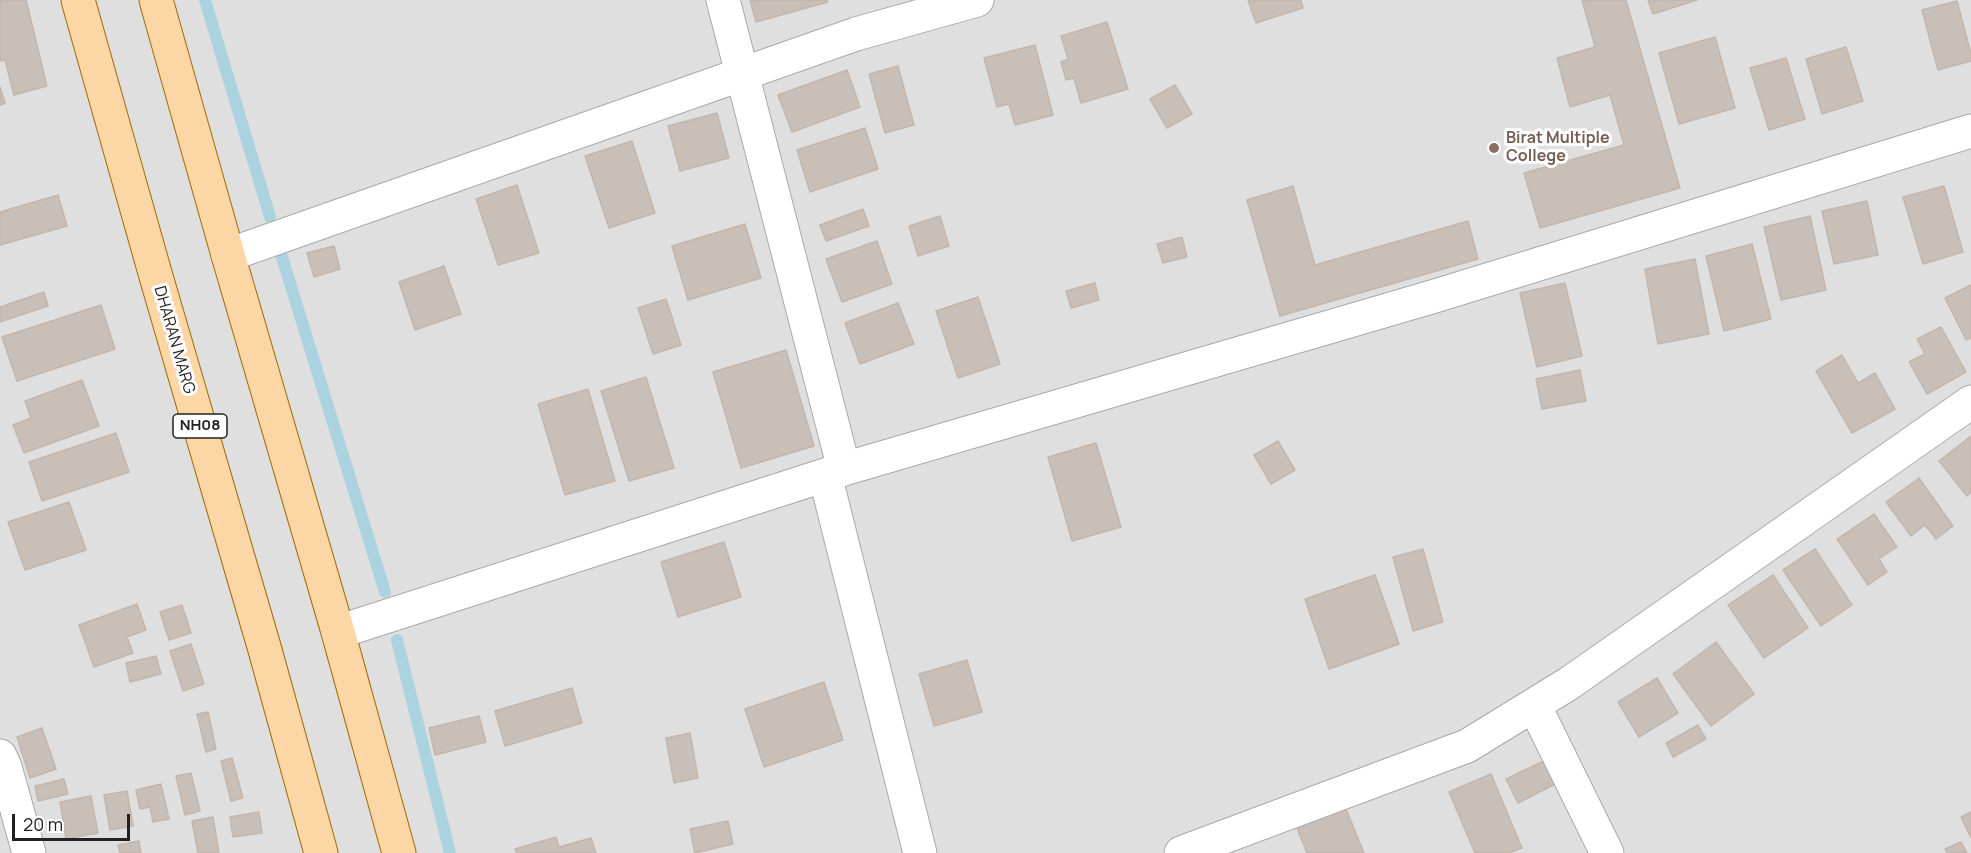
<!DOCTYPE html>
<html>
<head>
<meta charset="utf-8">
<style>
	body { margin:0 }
	#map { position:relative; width:1971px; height:853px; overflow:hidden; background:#f2efe9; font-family:Manrope,sans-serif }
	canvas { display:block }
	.scale { position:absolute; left:12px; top:814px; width:118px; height:27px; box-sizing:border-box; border:3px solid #222; border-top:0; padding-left:8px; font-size:18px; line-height:21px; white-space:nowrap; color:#222; -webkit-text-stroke:4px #fff; paint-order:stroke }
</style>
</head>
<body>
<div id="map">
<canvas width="1971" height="853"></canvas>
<div class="scale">20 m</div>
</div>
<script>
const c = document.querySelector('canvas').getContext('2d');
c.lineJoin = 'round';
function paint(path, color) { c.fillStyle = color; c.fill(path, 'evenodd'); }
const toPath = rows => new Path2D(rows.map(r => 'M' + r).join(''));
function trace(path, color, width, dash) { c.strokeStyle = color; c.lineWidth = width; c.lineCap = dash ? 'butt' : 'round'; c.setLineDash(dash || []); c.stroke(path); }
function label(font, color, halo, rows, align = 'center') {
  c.font = font + ' Manrope,sans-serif'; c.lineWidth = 6; c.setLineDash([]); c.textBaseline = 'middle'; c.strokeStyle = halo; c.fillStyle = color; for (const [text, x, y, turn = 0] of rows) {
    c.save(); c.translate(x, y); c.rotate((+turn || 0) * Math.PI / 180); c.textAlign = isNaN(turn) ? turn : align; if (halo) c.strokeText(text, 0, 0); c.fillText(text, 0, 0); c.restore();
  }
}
const residential = toPath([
	[0,0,1971,0,1971,853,0,853]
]);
const stream = toPath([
	[205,0,270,217],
	[282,257,385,592],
	[397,640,450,853]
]);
const building = toPath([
	[0,0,26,0,47,86,14,95,5,60,0,61,0,0],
	[750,0,827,0,828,2,756,22,750,0],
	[1248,0,1301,0,1303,8,1256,23,1248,0],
	[1582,0,1626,0,1680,188,1540,228,1524,173,1624,145,1610,95,1570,107,1557,58,1595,47,1582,0],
	[1648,0,1697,0,1653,14,1648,0],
	[1957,1,1971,54,1971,61,1938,70,1922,10,1957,1],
	[1107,22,1128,89,1081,103,1074,78,1066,80,1061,62,1068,59,1061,36,1107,22],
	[1715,37,1735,108,1679,124,1659,53,1715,37],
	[1035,45,1053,115,1015,125,1009,104,997,107,984,58,1035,45],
	[1846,47,1863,101,1822,114,1806,59,1846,47],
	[1786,58,1805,119,1769,130,1750,68,1786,58],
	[898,66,914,125,885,133,869,74,898,66],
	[847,70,860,107,792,132,778,95,847,70],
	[1175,85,1192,114,1167,128,1150,99,1175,85],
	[0,87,5,103,0,105,0,87],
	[717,113,729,158,680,171,668,126,717,113],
	[865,128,878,169,810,192,797,150,865,128],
	[632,141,655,213,609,228,585,156,632,141],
	[517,185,539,253,498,265,476,199,517,185],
	[1293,186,1315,265,1468,221,1478,259,1280,316,1247,200,1293,186],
	[1944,186,1963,252,1923,264,1903,197,1944,186],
	[58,195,67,226,0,245,0,212,58,195],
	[1867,201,1878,255,1834,264,1822,211,1867,201],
	[863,209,869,226,826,241,820,225,863,209],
	[940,216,949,246,918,256,909,226,940,216],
	[1810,216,1826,290,1781,300,1764,227,1810,216],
	[745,224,761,278,688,300,672,246,745,224],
	[1182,237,1187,257,1163,263,1157,244,1182,237],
	[877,241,892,284,842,302,826,259,877,241],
	[1752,244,1771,319,1724,331,1706,256,1752,244],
	[334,246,340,269,314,277,307,253,334,246],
	[1695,259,1709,334,1658,344,1645,269,1695,259],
	[444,266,461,314,415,330,399,282,444,266],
	[1095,283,1099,300,1071,308,1066,291,1095,283],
	[1565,283,1582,356,1537,367,1520,293,1565,283],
	[1971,285,1971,338,1966,340,1945,298,1971,285],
	[44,292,48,306,0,322,0,307,44,292],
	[978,297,1000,364,958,378,936,311,978,297],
	[666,299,681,345,653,354,638,308,666,299],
	[898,303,914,344,860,364,845,323,898,303],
	[101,305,115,349,17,381,2,337,101,305],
	[1941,327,1966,372,1927,394,1909,362,1925,354,1917,339,1941,327],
	[786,350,814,446,741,468,713,372,786,350],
	[1842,355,1858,383,1875,373,1895,409,1852,433,1816,371,1842,355],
	[1580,370,1586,401,1542,409,1536,379,1580,370],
	[646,377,674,468,629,481,601,391,646,377],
	[82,380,99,426,24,453,13,425,31,418,25,401,82,380],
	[588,389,615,481,565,495,538,404,588,389],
	[116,433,129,472,42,501,29,462,116,433],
	[1971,436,1971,492,1967,496,1939,461,1971,436],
	[1278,441,1295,470,1271,484,1254,455,1278,441],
	[1096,443,1121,527,1072,541,1048,457,1096,443],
	[1919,478,1953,526,1936,539,1925,525,1911,536,1886,502,1919,478],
	[69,502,86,550,25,570,8,522,69,502],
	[1874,514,1897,547,1879,559,1887,572,1868,585,1837,539,1874,514],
	[724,542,741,597,678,617,661,562,724,542],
	[1423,549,1443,622,1413,631,1393,557,1423,549],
	[1815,549,1852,605,1821,626,1783,570,1815,549],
	[1375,575,1399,644,1329,669,1305,599,1375,575],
	[1773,575,1808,628,1764,658,1728,605,1773,575],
	[137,604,146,630,127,637,133,653,94,667,79,625,137,604],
	[182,605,191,633,169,640,160,612,182,605],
	[1716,642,1754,694,1711,726,1673,674,1716,642],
	[191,644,204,684,183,691,170,651,191,644],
	[156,656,161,674,130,682,126,663,156,656],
	[967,660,982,712,934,726,919,674,967,660],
	[1657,678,1678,713,1639,737,1618,702,1657,678],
	[824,682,843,740,764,767,745,709,824,682],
	[572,688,582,723,505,746,495,711,572,688],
	[208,712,216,749,206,752,197,714,208,712],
	[479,716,486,742,435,755,429,728,479,716],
	[1698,725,1706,739,1673,757,1666,743,1698,725],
	[42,728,56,769,30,778,17,737,42,728],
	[690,733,698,778,674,783,666,738,690,733],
	[232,758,243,798,231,801,221,761,232,758],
	[1546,760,1557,783,1518,803,1506,779,1546,760],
	[191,773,200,811,185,815,176,776,191,773],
	[1491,774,1522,848,1509,853,1475,853,1449,792,1491,774],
	[64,779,68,794,38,801,35,786,64,779],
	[161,784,169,819,153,822,150,807,140,809,136,790,161,784],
	[127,791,133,826,110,830,104,795,127,791],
	[91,796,98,833,66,839,60,802,91,796],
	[1344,804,1364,853,1307,853,1295,823,1344,804],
	[259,812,262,833,233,837,230,817,259,812],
	[1971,812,1971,838,1961,817,1971,812],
	[213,817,219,853,198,853,192,821,213,817],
	[728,821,733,844,695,853,690,829,728,821],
	[556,837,559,847,591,838,596,853,517,853,515,849,556,837],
	[139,841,141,853,120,853,118,845,139,841],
	[1961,842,1967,853,1947,853,1945,849,1961,842]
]);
const minor = toPath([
	[723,0,844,469],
	[228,255,856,34,977,0],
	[825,475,920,853],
	[338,632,844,469,1435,296,1971,131],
	[1534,705,1607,853],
	[0,756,5,767,29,853],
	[1181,853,1467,746,1568,684,1971,402]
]);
const primary = toPath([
	[78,0,155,273,265,650,321,853],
	[156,0,228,255,338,632,399,853]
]);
const markers = [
	[1494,148,6,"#8d6e63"]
];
const shields = [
	[200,426,54]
];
const shieldNames = [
	["NH08",200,426]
];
const educationNames = [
	["Birat Multiple",1506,139],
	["College",1506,157]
];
const streetNames = [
	["DHARAN MARG",174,340,74]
];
paint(residential, '#e0dfdf');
trace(stream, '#aad3df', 12);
paint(building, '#c7bfb8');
trace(building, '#c4b6ab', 1.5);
trace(minor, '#a9a9a9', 35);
trace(primary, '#a06b00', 35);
trace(minor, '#fff', 33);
trace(primary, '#fcd6a4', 33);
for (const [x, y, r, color] of markers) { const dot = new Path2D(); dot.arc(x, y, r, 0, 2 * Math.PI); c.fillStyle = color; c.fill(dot); trace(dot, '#fff', 2); }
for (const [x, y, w] of shields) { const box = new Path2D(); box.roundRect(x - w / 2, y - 12, w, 24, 4.5); c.fillStyle = '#fff'; c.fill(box); trace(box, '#222', 1.5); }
label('bold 15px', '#222', null, shieldNames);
label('bold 16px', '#785e54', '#fff', educationNames, 'left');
label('16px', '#222', '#fff', streetNames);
</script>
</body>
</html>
